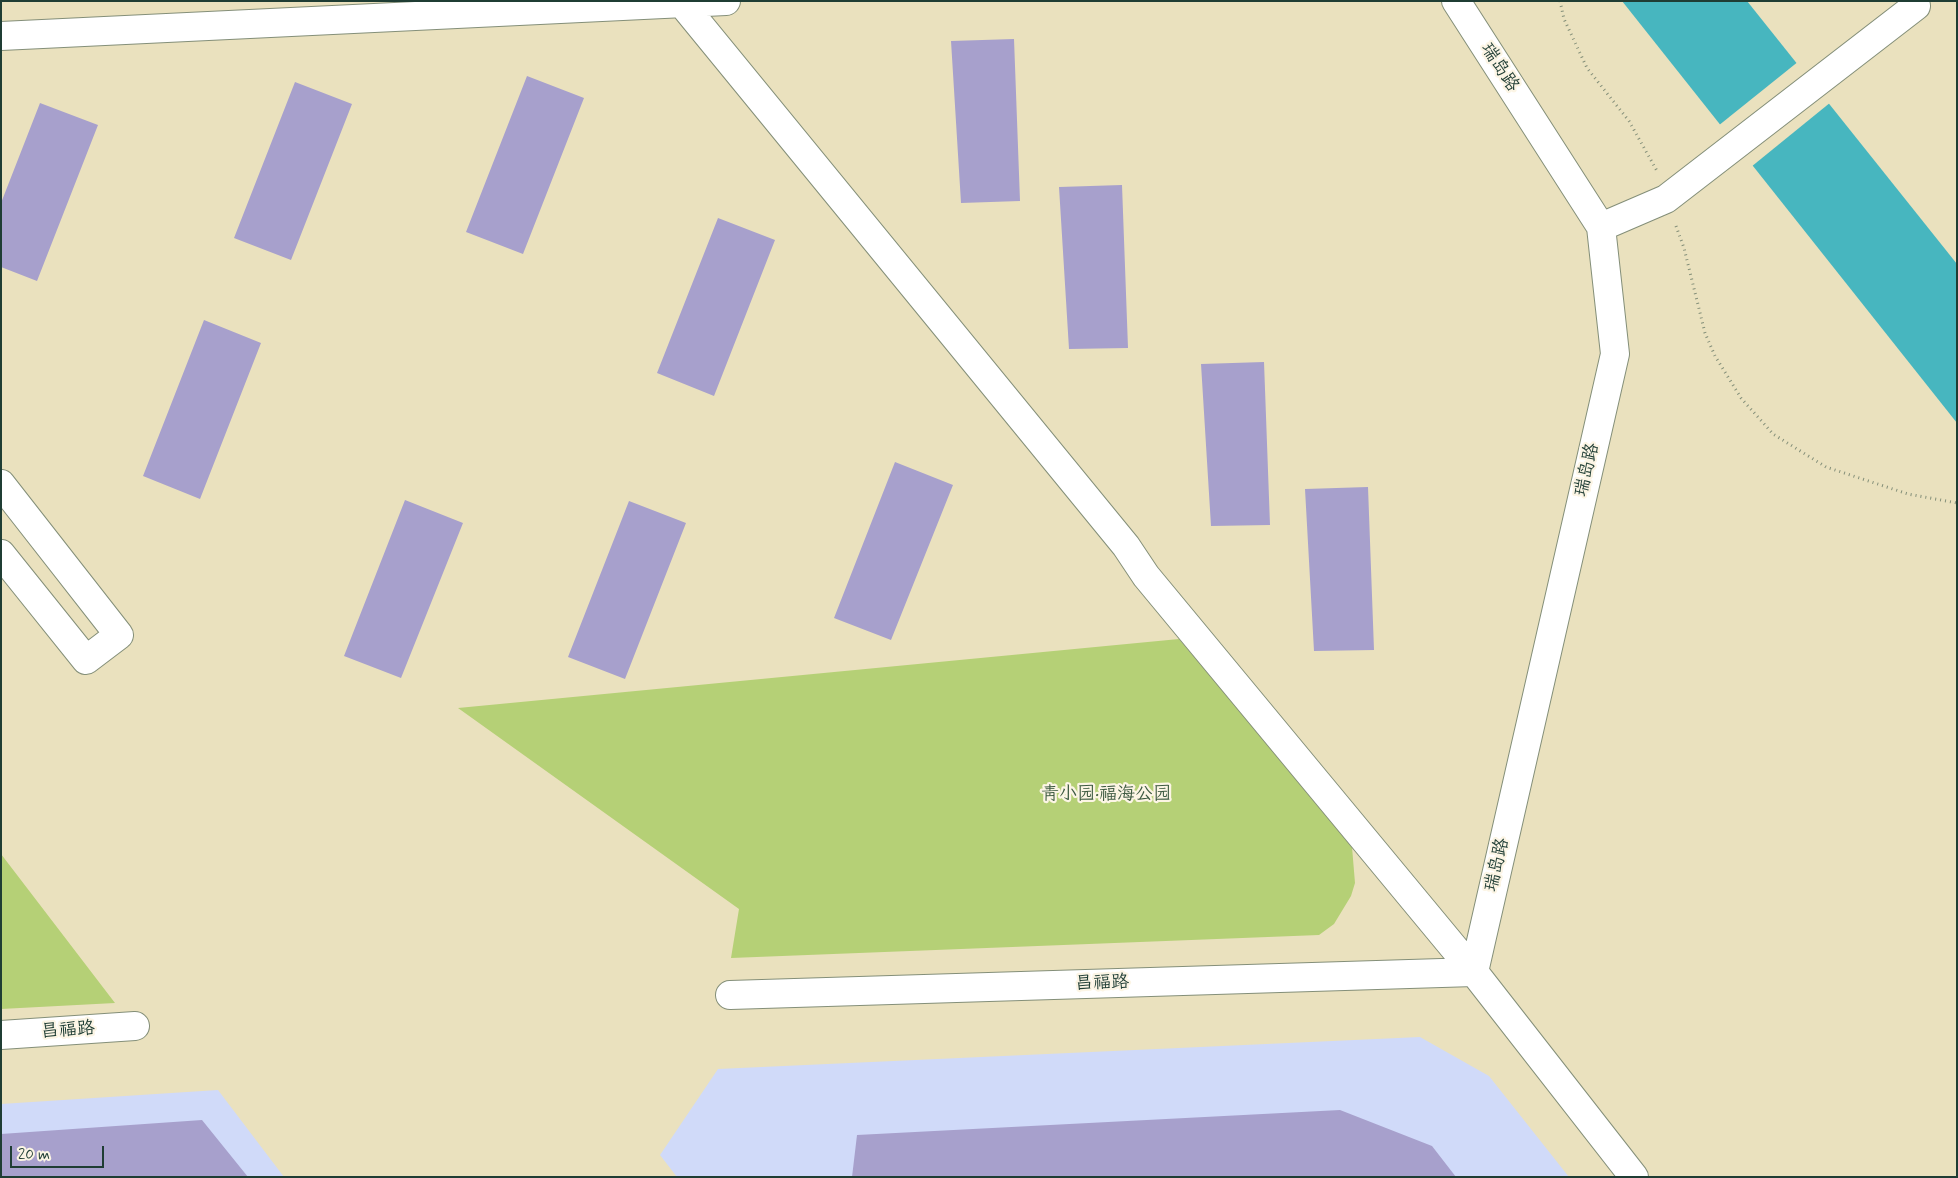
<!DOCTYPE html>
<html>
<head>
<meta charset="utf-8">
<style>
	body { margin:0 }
	#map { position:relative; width:1958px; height:1178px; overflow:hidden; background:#eae1be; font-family:Mynerve,sans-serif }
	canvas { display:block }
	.frame { position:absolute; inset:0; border:2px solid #1f3d34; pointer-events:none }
	.scale { position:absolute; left:10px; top:1146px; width:94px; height:22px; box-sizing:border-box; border:2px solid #1f3d34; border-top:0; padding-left:6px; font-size:15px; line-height:18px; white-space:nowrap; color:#1f3d34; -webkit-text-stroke:4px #fcf5e5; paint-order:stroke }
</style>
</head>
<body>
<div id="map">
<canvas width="1958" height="1178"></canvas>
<div class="frame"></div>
<div class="scale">20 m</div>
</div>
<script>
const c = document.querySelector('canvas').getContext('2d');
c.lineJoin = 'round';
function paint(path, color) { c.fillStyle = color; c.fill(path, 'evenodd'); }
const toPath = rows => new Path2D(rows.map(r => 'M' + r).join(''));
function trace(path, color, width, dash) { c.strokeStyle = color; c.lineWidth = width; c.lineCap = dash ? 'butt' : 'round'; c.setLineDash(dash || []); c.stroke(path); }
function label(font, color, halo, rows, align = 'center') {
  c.font = font + ' Mynerve,"LXGW WenKai TC",sans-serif'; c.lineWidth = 4.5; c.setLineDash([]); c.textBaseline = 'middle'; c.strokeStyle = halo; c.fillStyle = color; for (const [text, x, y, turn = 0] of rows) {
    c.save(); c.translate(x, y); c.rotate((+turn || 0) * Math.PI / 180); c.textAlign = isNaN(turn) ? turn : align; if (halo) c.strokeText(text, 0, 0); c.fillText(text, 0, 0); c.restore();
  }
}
const built = toPath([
	[1420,1037,1489,1076,1569,1177,677,1177,660,1155,718,1069],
	[218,1090,284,1177,1,1177,1,1104]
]);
const green = toPath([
	[1179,639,1346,835,1352,847,1355,883,1351,896,1334,924,1319,935,731,958,739,909,458,708],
	[1,854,115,1003,1,1009]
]);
const water = toPath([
	[1622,1,1747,1,1957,264,1957,423]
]);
const pier = toPath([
	[1799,61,1831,102,1751,167,1718,126]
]);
const building = toPath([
	[1014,39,1020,201,961,203,951,41],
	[527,76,584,98,523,254,466,232],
	[295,82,352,104,291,260,234,238],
	[40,103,98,125,37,281,1,267,1,203],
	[1122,185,1128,348,1069,349,1059,187],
	[718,218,775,240,714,396,657,373],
	[204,320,261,343,200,499,143,476],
	[1264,362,1270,525,1211,526,1201,364],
	[895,462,953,485,891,640,834,618],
	[1368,487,1374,650,1314,651,1305,489],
	[405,500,463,523,401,678,344,656],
	[629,501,686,523,625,679,568,657],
	[1340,1110,1432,1146,1456,1177,852,1177,857,1135],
	[202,1120,248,1177,1,1177,1,1134]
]);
const path = toPath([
	[1560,1,1564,19,1587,68,1629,121,1657,171],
	[1676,226,1684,248,1705,333,1715,356,1741,398,1773,434,1826,467,1908,494,1957,503]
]);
const minor = toPath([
	[680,1,1126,546,1146,576,1474,972,1634,1177],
	[1456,1,1601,227,1615,354,1474,972],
	[1,36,726,1],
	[1601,227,1666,199,1916,6],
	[1,484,119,635,86,660,1,554],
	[730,995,1474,972],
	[1,1035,135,1026]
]);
const streetNames = [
	["瑞岛路",1499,68,57],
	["瑞岛路",1588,470,-77],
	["瑞岛路",1498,865,-77],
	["昌福路",1102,984,-2],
	["昌福路",68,1031,-4]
];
const parkNames = [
	["青小园·福海公园",1106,795]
];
paint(built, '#d0daf9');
paint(green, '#b5d076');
paint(water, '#47b6bf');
paint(pier, '#eae1be');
paint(building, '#a7a0cc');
trace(minor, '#848f79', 30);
trace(path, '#848f79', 3, [1, 4]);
trace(minor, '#fff', 28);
label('18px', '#1f3d34', '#fcf5e5', streetNames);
label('18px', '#3d5a41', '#fcf5e5', parkNames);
</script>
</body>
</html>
